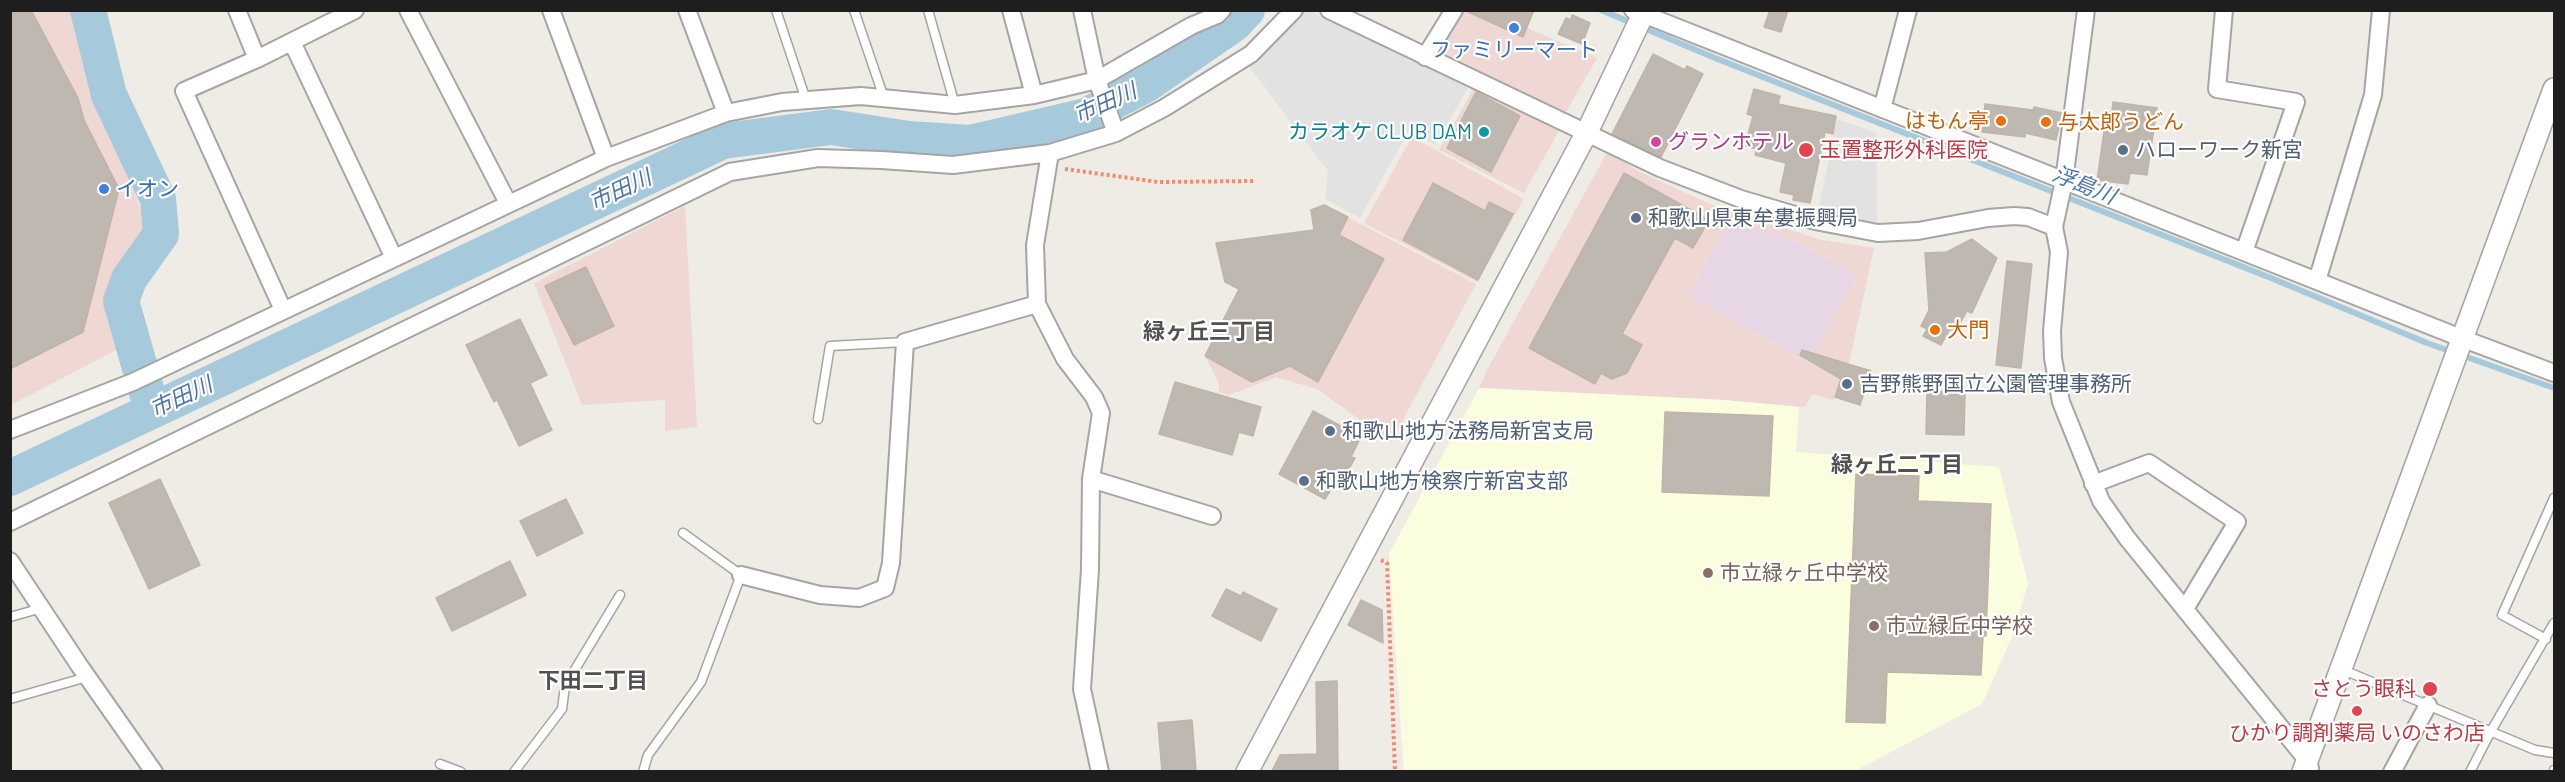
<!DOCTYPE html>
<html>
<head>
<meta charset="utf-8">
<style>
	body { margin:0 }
	#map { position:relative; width:2565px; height:782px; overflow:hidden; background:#eeece4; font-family:Barlow,sans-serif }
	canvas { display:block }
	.frame { position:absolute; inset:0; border:12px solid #1e1e1e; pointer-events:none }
</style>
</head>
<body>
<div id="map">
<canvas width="2565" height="782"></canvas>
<div class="frame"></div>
</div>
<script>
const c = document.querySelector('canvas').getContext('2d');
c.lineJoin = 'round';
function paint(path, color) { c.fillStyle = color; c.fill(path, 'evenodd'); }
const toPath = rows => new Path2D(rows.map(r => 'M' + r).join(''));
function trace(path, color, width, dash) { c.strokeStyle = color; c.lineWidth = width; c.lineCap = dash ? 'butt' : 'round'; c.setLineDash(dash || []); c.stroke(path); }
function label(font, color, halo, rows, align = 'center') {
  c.font = font + ' Barlow,"Noto Sans JP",sans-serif'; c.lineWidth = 4.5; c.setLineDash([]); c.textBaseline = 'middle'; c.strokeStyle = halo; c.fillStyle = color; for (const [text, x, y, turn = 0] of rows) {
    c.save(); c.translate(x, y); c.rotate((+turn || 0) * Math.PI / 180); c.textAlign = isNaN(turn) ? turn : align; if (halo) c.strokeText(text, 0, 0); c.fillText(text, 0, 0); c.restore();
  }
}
const commercial = toPath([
	[11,11,73,11,78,21,106,118,147,226,114,290,122,347,11,405],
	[1460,11,1534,11,1527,28,1597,58,1566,112,1438,55,1437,45],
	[1474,88,1560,129,1524,193,1439,150],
	[1412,137,1524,199,1477,282,1364,223],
	[1608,151,1640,172,1717,207,1822,240,1874,248,1849,363,1846,363,1834,400,1812,394,1805,407,1724,400,1479,388,1487,370],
	[1324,205,1476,284,1391,442,1317,389,1276,377,1229,395,1219,392,1219,383,1205,356,1239,290,1225,282,1216,243,1314,230,1311,210],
	[685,206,697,427,665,431,665,400,582,405,534,283]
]);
const industrial = toPath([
	[1730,219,1796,242,1857,275,1810,362,1688,296]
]);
const education = toPath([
	[1479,388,1724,400,1799,407,1796,452,1999,467,2028,584,2012,637,1982,704,1855,771,1404,772,1389,554]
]);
const parking = toPath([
	[1304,11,1310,11,1469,86,1435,145,1408,132,1360,218,1325,199,1328,171,1248,65],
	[1837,119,1877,133,1877,222,1845,219,1818,212]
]);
const stream = toPath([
	[1601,10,1715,58,2271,278,2427,343,2554,388]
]);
const river = toPath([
	[88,10,109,95,158,199,161,234,129,279,121,301,152,410],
	[10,478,723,141,831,127,909,139,970,143,1086,116,1147,84,1234,24,1247,10]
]);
const building = toPath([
	[10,10,31,10,78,98,84,120,119,189,83,332,10,369,10,10],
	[1464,10,1534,10,1523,37,1464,10],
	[1770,10,1788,10,1781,32,1764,27,1770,10],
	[1572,15,1590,23,1582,44,1558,34,1566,18,1571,20,1572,15],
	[1653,54,1685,70,1687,66,1703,74,1661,157,1612,134,1653,54],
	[1754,89,1780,96,1778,104,1836,116,1833,134,1825,132,1810,203,1793,200,1794,195,1780,192,1786,163,1755,155,1756,149,1745,146,1753,116,1747,114,1754,89],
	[1476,92,1520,116,1491,172,1447,148,1476,92],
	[2113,102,2157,108,2147,175,2130,173,2128,184,2097,180,2107,111,2112,112,2113,102],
	[1985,104,2033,110,2034,107,2062,113,2056,140,2025,133,2025,137,1982,132,1985,104],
	[1624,173,1709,220,1693,248,1675,238,1622,334,1642,345,1627,373,1612,379,1601,373,1595,384,1529,348,1624,173],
	[1433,183,1485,211,1489,202,1513,214,1478,280,1403,240,1433,183],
	[1324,205,1348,217,1339,235,1384,259,1318,382,1290,366,1252,382,1205,356,1239,289,1225,282,1216,243,1314,230,1311,210,1324,205],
	[1972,239,1997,258,1972,313,1967,311,1955,332,1950,329,1941,345,1923,336,1927,329,1921,326,1929,310,1925,253,1947,252,1972,239],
	[2007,261,2032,264,2021,368,1996,365,2007,261],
	[586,267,614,326,574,345,545,286,586,267],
	[520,319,547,375,530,383,552,430,519,446,497,400,494,402,466,345,520,319],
	[1802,350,1871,371,1860,405,1835,397,1841,379,1800,355,1802,350],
	[1175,382,1261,407,1253,436,1239,432,1232,455,1159,434,1175,382],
	[1927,391,1965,392,1964,435,1926,434,1927,391],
	[1313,411,1361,437,1351,457,1355,458,1342,482,1337,479,1325,499,1279,474,1313,411],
	[1665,412,1773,416,1769,496,1662,492,1665,412],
	[1856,474,1919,476,1918,501,1991,504,1986,636,1983,636,1981,675,1887,672,1885,723,1846,722,1856,474],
	[160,479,200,565,149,589,109,503,160,479],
	[566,499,583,533,537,556,520,521,566,499],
	[510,561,526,595,452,631,436,598,510,561],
	[1226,589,1241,596,1243,592,1277,609,1261,641,1212,616,1226,589],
	[1361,600,1382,610,1383,643,1348,625,1361,600],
	[1337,681,1338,771,1272,771,1280,755,1317,754,1316,682,1337,681],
	[1192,720,1196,771,1162,771,1158,723,1192,720]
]);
const path = toPath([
	[1065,169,1158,182,1255,181],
	[1381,560,1387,563,1395,772]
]);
const service = toPath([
	[776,10,806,100],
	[854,10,884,98],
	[928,10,955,105],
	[818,419,830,346,905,342],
	[10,617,42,608],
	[2546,639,2502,615,2554,498],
	[2341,669,2535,750,2554,753],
	[10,699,87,677],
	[440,764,461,772],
	[514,772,562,709,565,686,620,595],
	[643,772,648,755,701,682,741,575,683,533],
	[2470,772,2491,731,2554,623],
	[2554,772,2554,770]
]);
const minor = toPath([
	[237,10,257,59],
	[408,10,508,203],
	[551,10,606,158],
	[687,10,726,113],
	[1011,10,1034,95],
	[1082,10,1097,80,1116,133],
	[1329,10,1660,168,1741,199,1815,221,1878,233,1918,231,1988,218,2014,216,2028,217,2054,227],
	[1633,10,2461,338,2554,373],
	[2086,10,2064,181,2054,227,2059,252,2052,331,2053,358,2061,402,2101,501,2127,538,2307,760,2310,768],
	[2224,10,2217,89,2296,102,2244,252],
	[292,42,394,258],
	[1425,57,1454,10],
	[1882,109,1908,10],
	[1050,153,1035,245,1037,304,1065,359,1094,397,1101,413,1091,479,1090,569,1082,689,1100,772],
	[2317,281,2373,95,2381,10],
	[283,310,184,91,257,59,355,10],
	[10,430,133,382,606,158,726,113,782,102,861,96,955,105,1034,95,1097,80,1191,26,1217,15,1222,10],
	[1091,479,1212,516],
	[2093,484,2149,463,2237,522,2185,609],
	[10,522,730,172,818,158,881,160,953,165,1050,153,1116,133,1164,108,1251,54,1294,10],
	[10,561,79,665,154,772],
	[741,575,820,595,859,598,885,588,891,563,905,342,1037,304],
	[2392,772,2428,705]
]);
const tertiary = toPath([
	[1247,772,1587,132,1645,10],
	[2303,772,2554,89]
]);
const markers = [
	[1514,28,6,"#3f7fe0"],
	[2001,121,6,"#e8710a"],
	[2046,122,6,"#e8710a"],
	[1484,132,6,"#0f9aa8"],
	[1656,142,6,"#d1479c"],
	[1806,150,8,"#e0444e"],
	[2123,150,6,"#5c6f8a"],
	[104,189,6,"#3f7fe0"],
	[1636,218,6,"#5c6f8a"],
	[1935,330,6,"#e8710a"],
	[1847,384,6,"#5c6f8a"],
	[1330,431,6,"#5c6f8a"],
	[1304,481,6,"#5c6f8a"],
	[1708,573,6,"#8d6e63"],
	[1874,626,6,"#8d6e63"],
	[2430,689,8,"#e0444e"],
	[2357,711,6,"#e0444e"]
];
const shopNames = [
	["ファミリーマート",1514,50],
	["イオン",116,189,"left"]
];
const foodNames = [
	["はもん亭",1989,121,"right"],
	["与太郎うどん",2058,122],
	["大門",1947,330]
];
const cultureNames = [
	["カラオケ CLUB DAM",1472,132]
];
const hotelNames = [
	["グランホテル",1668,142]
];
const healthNames = [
	["玉置整形外科医院",1820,150],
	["さとう眼科",2416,689,"right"],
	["ひかり調剤薬局 いのさわ店",2357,733,"center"]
];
const serviceNames = [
	["ハローワーク新宮",2135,150],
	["和歌山県東牟婁振興局",1648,218],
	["吉野熊野国立公園管理事務所",1859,384],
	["和歌山地方法務局新宮支局",1342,431],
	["和歌山地方検察庁新宮支部",1316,481]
];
const educationNames = [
	["市立緑ヶ丘中学校",1720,573],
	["市立緑丘中学校",1886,626]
];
const waterNames = [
	["市田川",1105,103,-24],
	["浮島川",2084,185,22],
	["市田川",620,190,-25],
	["市田川",181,397,-25]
];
const neighbourhoodNames = [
	["緑ヶ丘三丁目",1209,332],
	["緑ヶ丘二丁目",1897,465],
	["下田二丁目",593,681]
];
paint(commercial, '#efd7d4');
paint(industrial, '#e7d6e3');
paint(education, '#fbfede');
paint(parking, '#e2e2e2');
trace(stream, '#a6cadb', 6);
trace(river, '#a6cadb', 36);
paint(building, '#bfb8b1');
trace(building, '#c0b4a7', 1.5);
trace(service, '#a5a5a5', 11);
trace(minor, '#a5a5a5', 20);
trace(tertiary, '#a5a5a5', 24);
trace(path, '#f4896f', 4, [3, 3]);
trace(service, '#fff', 8);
trace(minor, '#fff', 16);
trace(tertiary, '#fff', 21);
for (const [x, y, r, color] of markers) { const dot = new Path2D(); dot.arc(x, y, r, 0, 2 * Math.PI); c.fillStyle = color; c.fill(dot); trace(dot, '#fff', 2); }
label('21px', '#366cbe', '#fff', shopNames);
label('21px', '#c56008', '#fff', foodNames, 'left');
label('21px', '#0d838f', '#fff', cultureNames, 'right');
label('21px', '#b23c85', '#fff', hotelNames, 'left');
label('21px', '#be3a42', '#fff', healthNames, 'left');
label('21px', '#4e5e75', '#fff', serviceNames, 'left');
label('21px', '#785e54', '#fff', educationNames, 'left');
label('italic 22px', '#4e74aa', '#fff', waterNames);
label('bold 22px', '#515151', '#fff', neighbourhoodNames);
</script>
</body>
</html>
